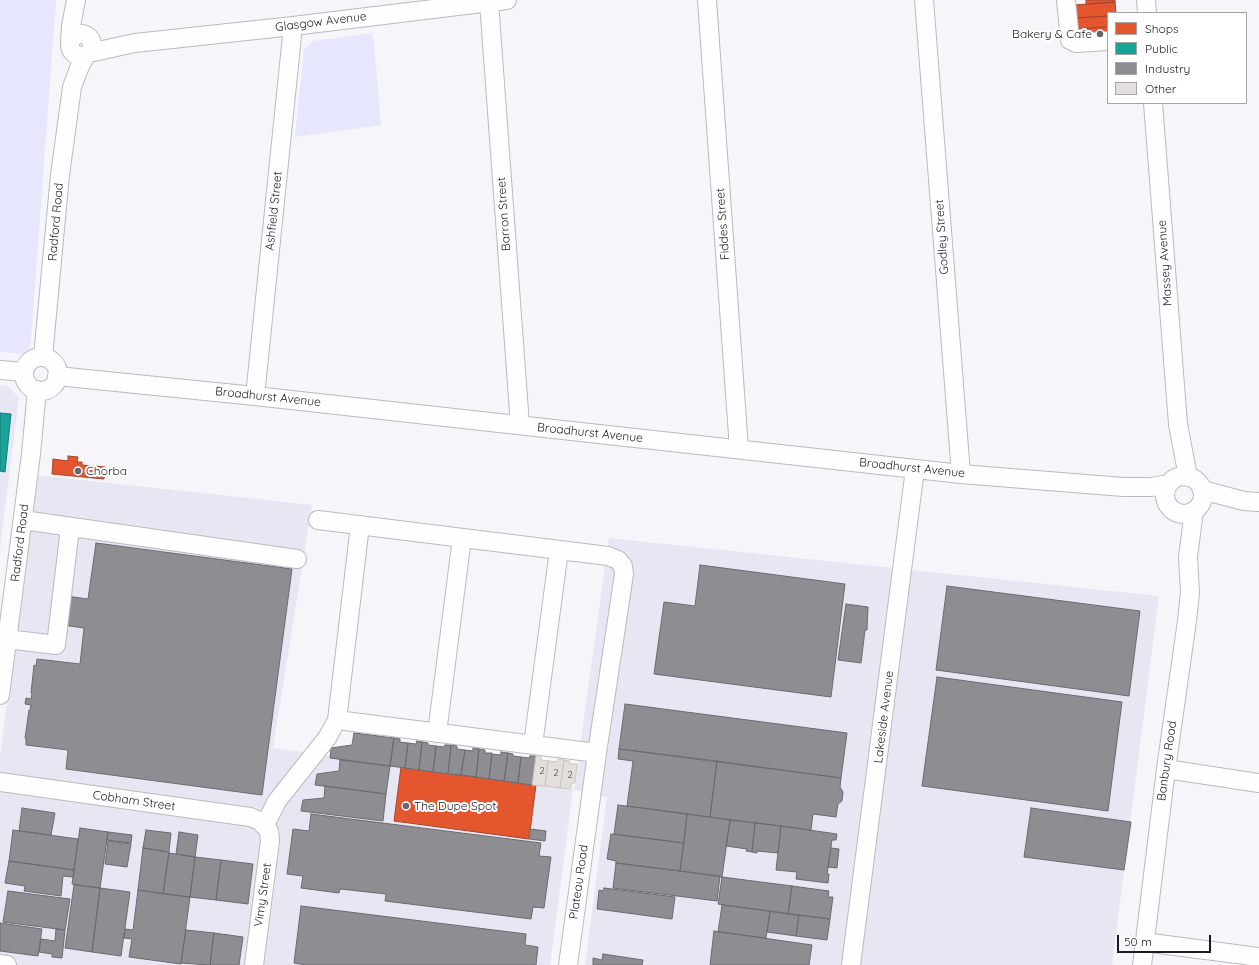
<!DOCTYPE html>
<style>
body{margin:0}
#map{position:relative;width:1259px;height:965px;overflow:hidden;background:#f5f5fa;font-family:Quicksand,sans-serif}
canvas{display:block}
.legend{position:absolute;left:1107px;top:12px;width:140px;height:92px;box-sizing:border-box;background:#fff;border:1px solid #a4a4a9;margin:0;padding:5px 7px;list-style:none;font-size:12px;color:#1b1b27}
.legend li{display:flex;align-items:center;gap:8px;height:20px}
.legend b{width:20px;border:1px solid #a4a4a9}
.scale{position:absolute;left:1117px;top:935px;width:94px;height:18px;box-sizing:border-box;border:2px solid #1b1b27;border-top:0;padding-left:5px;font-size:12px;line-height:14px;white-space:nowrap;color:#1b1b27;-webkit-text-stroke:3px #fff;paint-order:stroke}
</style>
<div id="map">
<canvas width="1259" height="965"></canvas>
<ul class="legend">
<li><b style="height:11px;background:#e4572e"></b>Shops</li>
<li><b style="height:11px;background:#17a398"></b>Public</li>
<li><b style="height:11px;background:#8d8d92"></b>Industry</li>
<li><b style="height:11px;background:#e2dfdc"></b>Other</li>
</ul>
<div class="scale">50 m</div>
</div>
<script>
const context = document.querySelector('canvas').getContext('2d');
context.lineJoin = 'round';
function fill(path, color) {
  context.fillStyle = color;
  context.fill(path, 'evenodd');
}
function shape(rows) {
  const path = new Path2D();
  for (const r of rows) {
    if (r.length === 3) {
      path.moveTo(r[0] + r[2], r[1]);
      path.arc(r[0], r[1], r[2], 0, 2 * Math.PI);
      continue;
    }
    path.moveTo(r[0], r[1]);
    for (let i = 2; i < r.length; i += 2) path.lineTo(r[i], r[i + 1]);
  }
  return path;
}
function strokePath(path, color, width, dash) {
  context.strokeStyle = color;
  context.lineWidth = width;
  context.lineCap = dash ? 'butt' : 'round';
  context.setLineDash(dash || []);
  context.stroke(path);
}
function write(font, color, halo, rows, align = 'center') {
  context.font = font + ' Quicksand,sans-serif';
  context.lineWidth = 4;
  context.setLineDash([]);
  context.textBaseline = 'middle';
  context.strokeStyle = halo;
  context.fillStyle = color;
  for (const [text, x, y, turn = 0] of rows) {
    context.save();
    context.translate(x, y);
    context.rotate((+turn || 0) * Math.PI / 180);
    context.textAlign = isNaN(turn) ? turn : align;
    if (halo) context.strokeText(text, 0, 0);
    context.fillText(text, 0, 0);
    context.restore();
  }
}
fill(shape([
 [0,385,7,386,19,397,0,548],
 [36,475,312,505,273,748,573,790,550,965,0,965,0,757],
 [609,538,1159,596,1112,965,585,965,607,797,574,790]
]), '#e7e7f3');
fill(shape([
 [0,0,56,0,31,339,28,354,0,352],
 [373,33,381,125,295,137,304,50,313,41]
]), '#e6e6fc');
const shops = shape([
 [1086,0,1115,0,1115,2,1086,4,1086,0],
 [1115,2,1116,13,1108,13,1108,16,1075,18,1074,5,1115,2],
 [1108,16,1108,27,1076,29,1075,18,1108,16],
 [1108,27,1108,38,1088,40,1087,28,1108,27],
 [68,456,78,457,77,462,82,462,82,465,105,467,104,479,52,474,53,459,68,461,68,456],
 [401,767,536,785,529,839,394,821,401,767]
]);
fill(shops, '#e4572e');
strokePath(shops, '#a8452c', 1);
const public = shape([
 [0,413,11,414,5,472,0,471,0,413]
]);
fill(public, '#17a398');
strokePath(public, '#187a76', 1);
const industry = shape([
 [96,543,292,569,262,795,66,769,68,750,26,745,26,738,25,738,29,710,30,710,31,705,25,704,26,698,31,699,32,693,31,693,34,665,36,666,37,659,80,664,84,628,62,625,66,596,88,599,96,543],
 [700,565,845,584,831,697,654,674,664,602,695,606,700,565],
 [947,586,1140,611,1129,696,936,670,947,586],
 [846,604,868,607,867,630,865,630,861,663,838,660,846,604],
 [937,677,1122,702,1108,811,922,786,937,677],
 [625,704,847,733,841,778,619,749,625,704],
 [354,733,394,738,390,766,330,758,331,748,352,745,354,733],
 [394,738,400,739,400,742,408,743,405,768,390,766,394,738],
 [417,741,422,742,419,770,405,768,408,743,416,744,417,741],
 [422,742,428,743,428,745,436,746,433,772,419,770,422,742],
 [445,745,451,745,448,774,433,772,436,746,444,747,445,745],
 [451,745,457,746,457,749,465,750,461,775,448,774,451,745],
 [473,748,479,749,476,777,461,775,465,750,473,751,473,748],
 [479,749,485,750,485,753,492,753,489,779,476,777,479,749],
 [619,749,717,761,710,817,627,806,633,761,618,759,619,749],
 [501,752,508,753,504,781,489,779,492,754,501,755,501,752],
 [508,753,513,754,513,756,521,757,518,783,504,781,508,753],
 [530,756,536,756,532,785,518,783,521,757,529,758,530,756],
 [340,760,390,766,386,794,315,785,317,774,339,771,340,760],
 [717,761,841,778,840,787,843,792,842,801,838,804,836,817,813,814,811,830,710,817,717,761],
 [325,786,386,794,383,821,301,811,303,800,324,798,325,786],
 [618,805,687,814,684,843,614,834,618,805],
 [22,808,55,813,51,835,19,831,22,808],
 [1031,808,1131,822,1124,870,1024,857,1031,808],
 [311,814,541,843,539,856,551,857,544,908,533,907,531,919,385,901,386,894,340,889,339,893,301,888,303,876,287,874,293,829,309,831,311,814],
 [687,814,730,820,722,877,680,871,687,814],
 [730,820,755,823,752,852,746,851,747,849,726,846,730,820],
 [755,823,781,826,778,853,757,851,757,853,752,852,755,823],
 [781,826,837,834,836,840,832,840,827,874,829,874,828,883,796,879,797,872,776,870,781,826],
 [80,828,108,832,100,888,72,884,80,828],
 [530,829,546,831,545,841,529,839,530,829],
 [13,830,78,839,74,870,9,861,13,830],
 [146,830,171,833,169,852,143,848,146,830],
 [108,832,132,835,131,843,107,840,108,832],
 [179,832,198,835,195,857,176,854,179,832],
 [611,834,684,843,680,871,616,863,616,861,607,859,611,834],
 [108,841,131,844,127,867,105,864,108,841],
 [143,848,169,852,163,894,138,890,143,848],
 [831,848,839,849,837,868,828,867,831,848],
 [169,853,195,857,190,897,163,894,169,853],
 [195,857,221,860,216,900,190,897,195,857],
 [221,860,253,864,248,904,216,900,221,860],
 [9,861,74,870,73,877,63,876,61,896,24,891,25,886,5,883,9,861],
 [616,863,720,876,717,901,613,888,616,863],
 [722,877,792,886,788,914,718,904,722,877],
 [74,885,100,888,92,952,65,948,74,885],
 [792,886,829,891,828,897,833,897,830,919,788,914,792,886],
 [100,888,130,892,121,956,92,952,100,888],
 [604,888,675,897,672,919,597,909,599,890,603,891,604,888],
 [138,890,190,897,181,964,129,957,132,939,124,938,125,929,133,930,138,890],
 [8,891,70,899,65,930,3,922,8,891],
 [722,905,770,911,766,938,718,932,722,905],
 [301,906,526,934,525,945,538,947,536,965,306,965,294,963,301,906],
 [770,911,799,915,796,936,767,932,770,911],
 [799,915,830,919,827,940,796,936,799,915],
 [0,923,42,929,38,956,0,951,0,923],
 [56,929,65,930,62,958,52,957,52,954,39,952,41,939,55,941,56,929],
 [186,930,214,933,210,965,181,963,186,930],
 [714,931,812,945,809,965,710,965,714,931],
 [214,933,243,937,239,965,210,965,214,933],
 [603,954,643,960,642,965,593,965,593,958,602,960,603,954]
]);
fill(industry, '#8d8d92');
strokePath(industry, '#6b6b72', 1);
const building = shape([
 [536,756,541,757,541,760,548,761,545,786,532,785,536,756],
 [558,759,564,760,560,788,545,786,548,761,557,762,558,759],
 [564,760,570,761,570,764,577,764,575,783,571,783,571,789,560,788,564,760]
]);
fill(building, '#e2dfdc');
strokePath(building, '#cbc8c4', 1);
const minor = shape([
 [707,0,739,449],
 [924,0,961,474],
 [1066,0,1070,40,1076,43,1108,41],
 [1146,0,1147,13],
 [489,2,520,425],
 [81,45,11],
 [70,42,71,26,76,0],
 [89,53,135,43,293,26,507,0],
 [1153,103,1178,424,1188,477],
 [43,357,60,175,72,87,80,66,86,55],
 [41,374,17],
 [0,370,24,372],
 [57,376,255,396,961,474,1123,487,1151,487,1169,484],
 [255,396,293,26],
 [1184,495,19],
 [1202,490,1244,501,1259,502],
 [23,520,297,559],
 [318,520,608,556,618,560,623,566,624,574,597,753],
 [7,639,56,645,70,528],
 [0,695,31,454,37,390],
 [337,720,360,525],
 [437,733,462,538],
 [533,745,559,550],
 [1166,769,1259,783],
 [0,782,250,817,260,821,269,831,270,841,254,965],
 [265,825,277,801,327,738,337,720,597,753,568,965],
 [1144,942,1259,957],
 [0,964,7,965],
 [851,965,915,469],
 [1142,965,1166,769,1187,621,1190,592,1188,557,1194,511]
]);
strokePath(minor, '#b9b9c1', 20);
strokePath(minor, '#fefefe', 18);
for (const [x, y, r, color] of [
 [1100,34,4,"#676771"],
 [78,471,4,"#676771"],
 [406,806,4,"#676771"]
]) {
  const dot = new Path2D();
  dot.arc(x, y, r, 0, 2 * Math.PI);
  context.fillStyle = color;
  context.fill(dot);
  strokePath(dot, '#fff', 1.5);
}
write('10px', '#4e4d55', null, [
 ["2",542,771],
 ["2",556,773],
 ["2",570,775]
]);
write('12px', '#1b1b27', '#fff', [
 ["Glasgow Avenue",321,22,-7],
 ["Ashfield Street",274,211,-84],
 ["Barron Street",504,214,-94],
 ["Radford Road",56,222,-85],
 ["Fiddes Street",723,224,-94],
 ["Godley Street",942,237,-94],
 ["Massey Avenue",1165,263,-94],
 ["Broadhurst Avenue",268,397,6],
 ["Broadhurst Avenue",590,433,6],
 ["Broadhurst Avenue",912,468,6],
 ["Radford Road",20,543,-83],
 ["Lakeside Avenue",884,717,-83],
 ["Banbury Road",1167,761,-82],
 ["Cobham Street",134,801,8],
 ["Plateau Road",579,882,-82],
 ["Vimy Street",263,895,-82]
]);
write('12px', '#1b1b27', '#fff', [
 ["Bakery & Cafe",1092,34,"right"],
 ["Chorba",86,471],
 ["The Dupe Spot",414,806]
], 'left');
</script>
